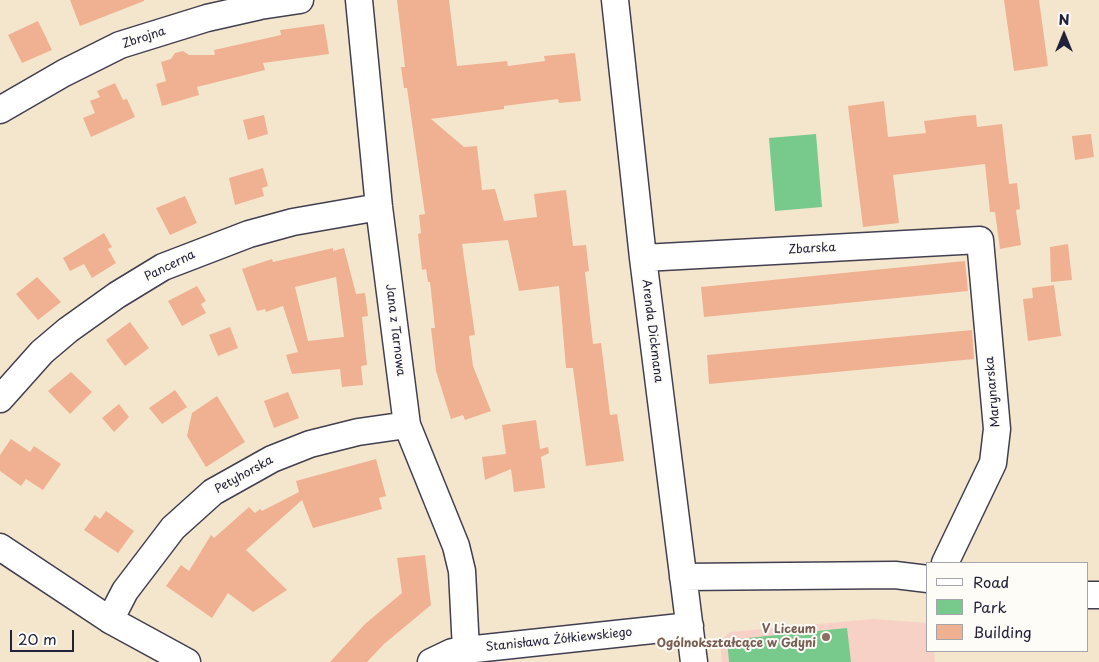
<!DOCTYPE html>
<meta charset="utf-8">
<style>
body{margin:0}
#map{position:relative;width:1099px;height:662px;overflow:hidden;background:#f4e6cd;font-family:"Playpen Sans",sans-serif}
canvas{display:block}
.legend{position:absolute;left:926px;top:562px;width:162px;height:90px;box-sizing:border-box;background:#fdfcf7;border:1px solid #a5a5ac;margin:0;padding:6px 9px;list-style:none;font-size:15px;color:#22223b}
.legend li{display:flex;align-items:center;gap:10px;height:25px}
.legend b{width:25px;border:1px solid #a5a5ac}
.north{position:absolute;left:1039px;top:10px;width:50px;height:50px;-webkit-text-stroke:4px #fdfcf7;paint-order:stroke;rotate:0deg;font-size:14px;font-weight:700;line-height:20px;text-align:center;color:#22223b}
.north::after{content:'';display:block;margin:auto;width:18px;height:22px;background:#22223b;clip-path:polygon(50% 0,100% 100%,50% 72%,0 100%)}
.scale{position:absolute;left:10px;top:630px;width:64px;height:22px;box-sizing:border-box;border:2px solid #22223b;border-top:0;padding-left:6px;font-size:15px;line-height:18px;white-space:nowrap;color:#22223b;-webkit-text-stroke:4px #fdfcf7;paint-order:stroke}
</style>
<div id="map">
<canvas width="1099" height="662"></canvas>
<ul class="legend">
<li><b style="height:6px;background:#fff"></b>Road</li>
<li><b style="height:14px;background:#77ca8c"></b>Park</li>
<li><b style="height:14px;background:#efb191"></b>Building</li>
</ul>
<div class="north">N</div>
<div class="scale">20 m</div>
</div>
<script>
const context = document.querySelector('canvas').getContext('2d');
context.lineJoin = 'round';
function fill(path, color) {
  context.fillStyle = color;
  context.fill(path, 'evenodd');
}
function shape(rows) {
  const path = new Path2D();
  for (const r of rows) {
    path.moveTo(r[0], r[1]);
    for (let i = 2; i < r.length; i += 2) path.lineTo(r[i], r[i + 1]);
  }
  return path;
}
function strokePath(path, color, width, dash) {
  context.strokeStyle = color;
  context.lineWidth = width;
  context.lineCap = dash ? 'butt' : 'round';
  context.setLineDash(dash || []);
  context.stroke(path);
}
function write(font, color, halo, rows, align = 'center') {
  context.font = font + ' "Playpen Sans",sans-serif';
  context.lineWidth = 4;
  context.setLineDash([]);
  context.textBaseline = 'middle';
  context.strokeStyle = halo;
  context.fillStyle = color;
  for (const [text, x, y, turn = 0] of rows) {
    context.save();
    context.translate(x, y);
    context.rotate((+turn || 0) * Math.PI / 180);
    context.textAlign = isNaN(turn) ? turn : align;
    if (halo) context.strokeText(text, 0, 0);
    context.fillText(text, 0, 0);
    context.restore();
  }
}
fill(shape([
 [873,619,928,623,928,651,934,651,935,662,722,662,720,642,730,632]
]), '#f7d1c6');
fill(shape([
 [816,134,822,207,775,211,769,138],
 [847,628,851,662,729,662,727,640]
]), '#77ca8c');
fill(shape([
 [70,0,144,0,144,1,80,26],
 [397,0,449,0,457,66,507,61,508,66,545,61,544,56,575,53,581,101,559,103,558,99,504,106,504,109,431,119,464,147,477,146,482,190,495,189,504,221,537,217,534,194,566,190,573,246,586,245,589,271,585,272,593,344,601,343,610,415,617,414,624,461,586,466,573,368,566,368,559,286,519,291,508,240,462,244,475,335,469,336,473,366,491,411,465,420,463,415,451,419,436,371,431,328,435,328,430,282,428,282,426,269,422,270,418,234,421,233,419,215,425,214,407,88,404,88,401,67,405,67],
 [1004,0,1039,0,1048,66,1014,71],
 [38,21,52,50,22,63,8,35],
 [324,24,329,54,263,63,265,70,197,87,199,95,162,106,156,84,166,81,161,62,171,59,175,53,183,51,189,55,215,55,214,50,281,35,280,30],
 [115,83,123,100,127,99,135,117,91,137,83,118,95,113,90,101,100,97,97,91],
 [884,101,888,137,926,133,924,121,963,116,976,115,977,127,1002,124,1009,184,1017,183,1020,209,1016,210,1021,245,1000,249,995,212,990,212,985,164,893,175,899,223,863,227,848,106],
 [264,115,268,134,248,140,243,120],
 [1091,134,1094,157,1075,160,1072,136],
 [263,168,268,186,262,188,264,196,235,205,229,178],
 [185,196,197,223,170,235,156,208],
 [104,233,112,247,108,249,116,263,92,278,84,264,70,271,63,258],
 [1068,244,1072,280,1051,282,1050,247],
 [333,248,333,251,344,248,356,294,365,293,368,316,362,317,367,365,361,366,363,385,342,387,340,369,292,374,286,355,298,352,283,306,266,312,265,309,257,311,242,269,272,259,273,262],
 [336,277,344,337,308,341,295,287],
 [965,261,968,291,704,317,701,287],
 [37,277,61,302,38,320,16,294],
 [1054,285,1061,336,1028,341,1023,299,1033,298,1032,288],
 [197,286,206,301,201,304,206,313,182,326,168,301],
 [130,322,149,348,125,366,106,340],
 [230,327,238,348,218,356,209,335],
 [972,330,974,359,709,384,707,355],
 [71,372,92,392,70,414,48,391],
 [175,390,187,407,162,424,149,408],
 [288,392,299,418,274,428,264,401],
 [217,396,245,442,206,467,187,436,192,413],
 [119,404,129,417,114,432,102,418],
 [536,420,540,449,548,447,549,453,541,457,545,488,514,492,511,469,485,480,482,457,506,454,502,425],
 [11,439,30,452,34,446,61,464,43,490,26,479,21,486,0,471,0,455],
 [376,459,386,496,379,498,382,509,313,528,302,500,246,550,287,590,253,612,228,593,212,618,166,586,181,565,189,571,211,535,214,538,249,507,255,513,260,509,262,511,299,492,296,481],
 [106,511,134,531,118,553,84,530,95,515,100,519],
 [425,555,431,605,384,644,367,662,330,662,365,624,402,593,397,558]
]), '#efb191');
const minor = shape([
 [359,0,379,207,407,425,456,546,462,571,466,650],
 [615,0,643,258,694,662],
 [0,110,64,73,120,45,207,18,260,6,300,0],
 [643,258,980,240,997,429,993,463,945,563],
 [0,399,42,352,68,330,117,295,163,267,249,234,293,222,379,207],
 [0,547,110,620,187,662],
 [683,577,895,575,928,579],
 [1088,595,1099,595],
 [110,620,125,591,173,528,213,492,272,459,310,444,358,432,407,425],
 [431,662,452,652,466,650,690,626]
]);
strokePath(minor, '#423f51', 29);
strokePath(minor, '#fff', 26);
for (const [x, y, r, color] of [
 [826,637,5,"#8d6e63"]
]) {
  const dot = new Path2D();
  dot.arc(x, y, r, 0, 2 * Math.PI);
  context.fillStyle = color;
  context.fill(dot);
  strokePath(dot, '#fdfcf7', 2);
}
write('12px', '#22223b', '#fdfcf7', [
 ["Zbrojna",144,38,-18],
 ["Zbarska",812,249,-3],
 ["Pancerna",170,266,-26],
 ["Jana z Tarnowa",395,330,83],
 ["Arenda Dickmana",652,331,83],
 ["Marynarska",993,392,-95],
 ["Petyhorska",244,475,-29],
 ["Stanisława Żółkiewskiego",559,640,-6]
]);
write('bold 12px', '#785e54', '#fdfcf7', [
 ["V Liceum",816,630],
 ["Ogólnokształcące w Gdyni",816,644]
], 'right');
</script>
